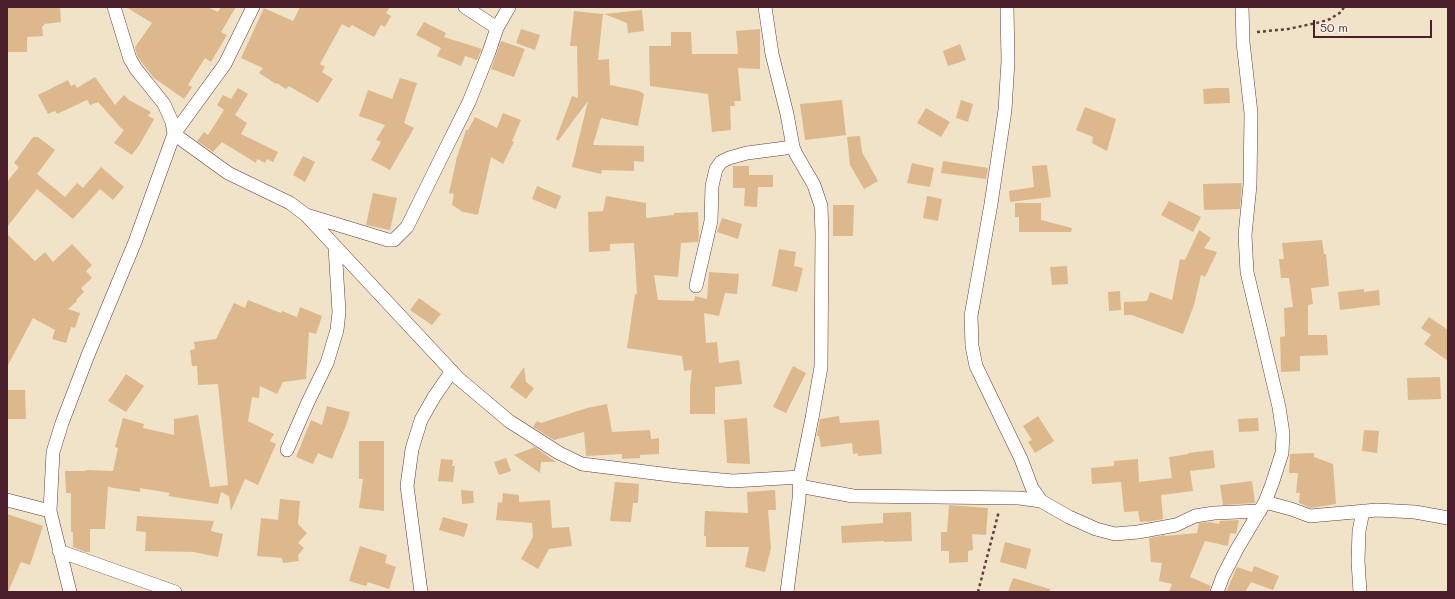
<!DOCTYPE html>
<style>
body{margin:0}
#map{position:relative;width:1455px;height:599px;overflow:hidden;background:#f0e3c7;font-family:Mali,sans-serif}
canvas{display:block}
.frame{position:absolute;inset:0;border:8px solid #4a1f2b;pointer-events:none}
.scale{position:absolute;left:1313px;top:20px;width:119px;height:18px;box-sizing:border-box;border:2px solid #4a1f2b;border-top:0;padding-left:5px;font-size:12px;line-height:14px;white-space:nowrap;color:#4a1f2b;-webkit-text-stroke:3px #f7f3e8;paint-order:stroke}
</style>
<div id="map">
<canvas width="1455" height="599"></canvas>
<div class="frame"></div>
<div class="scale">50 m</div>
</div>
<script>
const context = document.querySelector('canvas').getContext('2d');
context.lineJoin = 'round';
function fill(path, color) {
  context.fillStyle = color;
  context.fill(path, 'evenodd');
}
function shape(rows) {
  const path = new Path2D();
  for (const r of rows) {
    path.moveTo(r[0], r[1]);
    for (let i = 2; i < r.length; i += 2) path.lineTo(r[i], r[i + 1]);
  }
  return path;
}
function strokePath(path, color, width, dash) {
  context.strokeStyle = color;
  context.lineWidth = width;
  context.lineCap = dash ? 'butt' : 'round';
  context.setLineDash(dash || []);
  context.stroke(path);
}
fill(shape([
 [7,7,60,7,61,22,44,24,44,26,42,26,43,36,27,37,27,52,7,52],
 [126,7,208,7,218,12,221,7,236,7,221,32,227,35,211,62,205,58,188,85,192,87,184,99,154,78,143,64,137,56,135,47,152,23],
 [300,7,390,7,386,13,391,16,385,27,381,25,374,37,352,25,349,28,342,24,320,64,325,67,322,72,333,79,318,103,289,86,286,89,277,83,276,84,259,73,263,68,241,58,264,8,293,21],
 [642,10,644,31,628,33,627,23,604,14],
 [574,11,603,14,598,60,609,59,610,85,639,91,644,94,638,126,601,118,593,145,644,146,644,162,634,161,634,171,602,170,601,174,572,167,588,101,558,141,556,139,572,96,578,98,577,46,570,46],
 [424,22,446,33,444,37,482,49,477,60,465,56,461,66,437,56,441,48,416,35],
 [521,29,540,35,535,50,516,43],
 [760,29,760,69,738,68,741,101,734,101,735,106,730,106,731,130,712,132,708,94,650,86,649,46,671,46,671,32,691,32,692,54,738,54,736,31],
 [501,41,525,49,514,77,491,69],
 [960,44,966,60,948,66,943,51],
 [95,77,115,105,124,95,129,100,151,112,148,116,154,119,140,144,132,155,114,143,124,130,121,128,98,102,90,105,87,100,57,114,55,111,48,114,38,95,68,80,71,86,75,84,77,88],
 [400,78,417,83,404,123,414,128,390,170,371,160,381,142,376,140,385,125,359,116,368,90,392,99],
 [238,88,248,94,235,115,247,123,241,134,278,152,273,162,267,159,265,163,257,159,256,163,222,142,213,152,197,141,204,132,208,135,224,110,217,105,223,95,231,99],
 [1216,88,1229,88,1230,103,1204,104,1203,89],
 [842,100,846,135,805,140,800,104],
 [961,100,973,104,968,122,956,118],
 [1085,107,1116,119,1107,151,1092,143,1093,137,1076,130],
 [926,108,950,122,941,137,917,123],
 [503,113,521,120,512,141,514,142,503,164,491,157,478,215,463,212,452,205,454,194,449,193,457,157,466,130,468,130,475,117,497,128],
 [860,136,862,152,878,181,864,189,850,165,847,137],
 [33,137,38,137,55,150,37,174,65,197,77,183,83,188,101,167,124,187,113,200,100,189,73,219,37,189,7,227,7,182,19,167,14,163],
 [303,156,315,162,305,182,293,175],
 [943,161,988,168,986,179,941,173],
 [912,163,934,168,930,187,907,183],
 [1047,165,1051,197,1010,202,1009,191,1034,187,1032,166],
 [733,166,749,166,749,175,773,175,773,187,758,187,757,207,744,206,745,188,733,188],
 [1242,183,1240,209,1204,210,1203,184],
 [537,186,561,196,556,209,532,199],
 [373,193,397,198,390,230,366,225],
 [606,196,646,203,646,218,674,215,674,213,698,212,699,236,698,242,681,243,678,277,654,275,658,300,694,301,695,296,707,299,709,272,739,274,737,294,725,293,719,316,704,313,706,343,717,342,719,363,739,360,742,384,715,387,715,414,690,414,690,387,692,370,684,371,682,356,627,348,635,294,637,294,634,243,610,244,610,251,589,252,588,212,603,211],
 [927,196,942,199,938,221,923,218],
 [1169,201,1201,217,1193,232,1161,215],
 [1015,203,1041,203,1041,220,1072,228,1071,232,1019,232,1019,217,1015,217],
 [833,205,854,205,853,236,833,236],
 [722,218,742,224,738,239,717,232],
 [1199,230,1211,238,1204,248,1217,252,1205,277,1201,275,1194,305,1183,334,1132,315,1124,315,1124,302,1147,301,1150,292,1172,300,1180,259,1185,260],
 [7,234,35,261,45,252,53,262,72,244,92,265,86,271,92,278,81,288,84,292,76,300,77,301,68,309,80,313,75,328,71,327,66,343,52,339,55,330,33,318,7,367],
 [1322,240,1324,254,1326,254,1329,286,1311,288,1313,304,1308,305,1308,335,1327,335,1328,355,1300,356,1300,371,1281,372,1280,337,1285,336,1284,308,1293,307,1289,278,1281,278,1279,259,1284,259,1282,243],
 [779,249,796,252,794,266,803,268,797,292,772,286],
 [1067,266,1068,284,1052,285,1050,267],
 [1364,289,1364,292,1379,290,1380,305,1340,310,1338,292],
 [1120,291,1121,310,1109,311,1108,292],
 [419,298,441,314,432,325,410,310],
 [248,300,281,313,282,311,297,317,300,307,322,316,316,334,309,332,306,379,283,382,277,394,260,386,259,398,252,397,248,421,274,434,270,441,276,444,258,485,245,479,231,511,229,496,221,492,218,504,168,496,170,493,140,488,140,492,108,487,105,529,90,529,90,552,85,552,73,547,73,532,71,532,71,493,66,493,65,471,86,471,86,470,113,471,118,448,115,447,123,418,144,424,143,428,174,435,174,419,198,415,210,487,228,485,218,384,198,385,197,366,192,366,190,350,195,349,194,342,216,339,234,303,245,308],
 [1429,317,1448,330,1448,361,1424,344,1431,335,1421,328],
 [793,366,806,373,786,413,773,407],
 [524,367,526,382,534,388,526,399,510,387],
 [126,374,144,386,126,412,108,401],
 [1440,377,1441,399,1408,400,1407,378],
 [7,390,25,390,26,419,7,419],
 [607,404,612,432,650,430,651,439,659,438,659,454,640,455,640,458,622,459,622,454,586,456,584,432,554,440,533,427,537,421,541,423,587,408],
 [327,406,350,412,347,423,332,459,318,453,313,464,296,457,311,420,322,425],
 [839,416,840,423,879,420,882,454,858,456,858,453,853,454,852,443,821,447,819,436,817,436,817,434,820,419],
 [1038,416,1054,441,1035,453,1028,442,1032,440,1023,426],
 [747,418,750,464,727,463,724,420],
 [1258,418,1259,431,1239,432,1238,419],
 [1364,430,1379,431,1377,453,1362,451],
 [359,441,384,441,384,511,359,508,363,479,359,479],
 [535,447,556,462,541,462,540,473,514,455],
 [1213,450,1215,468,1190,471,1193,491,1161,495,1163,519,1147,522,1147,521,1140,522,1138,511,1124,512,1121,482,1092,484,1091,468,1114,466,1114,461,1138,459,1139,482,1172,478,1169,457,1188,454,1188,453],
 [1314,453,1314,457,1333,464,1336,504,1311,508,1299,503,1300,493,1296,493,1298,473,1289,473,1290,454],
 [506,458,511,471,499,475,494,462],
 [441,459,453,460,452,466,455,466,453,482,438,481],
 [1252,481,1255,503,1223,505,1220,485],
 [615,482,639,484,638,503,633,503,631,522,610,521],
 [461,490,473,491,474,503,462,504],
 [775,490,776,510,768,510,771,548,765,572,745,567,749,547,706,547,706,536,704,536,705,511,748,513,747,492],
 [503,493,519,495,519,502,550,500,552,528,569,527,572,546,549,549,538,569,521,559,533,537,532,523,496,520,498,502,502,503],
 [280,499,300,501,298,524,307,533,298,543,304,548,298,555,299,561,283,563,282,558,257,556,261,518,278,520],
 [949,505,988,508,986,535,972,534,973,550,968,551,968,562,949,563,949,551,941,551,941,532,947,532],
 [911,512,912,541,884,542,884,541,842,543,841,526,883,523,883,513],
 [7,514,43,526,30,565,21,562,8,592,7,592],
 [137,516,214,521,211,531,223,534,218,557,194,552,145,551,146,532,136,531],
 [443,517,468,524,464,537,439,530],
 [1239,520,1236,534,1230,533,1228,546,1205,541,1190,577,1211,586,1209,592,1169,592,1172,584,1159,581,1162,563,1151,562,1149,538,1165,535,1165,536,1197,533,1199,523,1210,522,1219,524,1220,521],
 [1005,542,1031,549,1026,569,1000,562],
 [360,546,387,555,385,563,396,567,389,589,368,582,366,586,349,581],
 [1254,566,1279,576,1273,590,1251,582,1245,592,1226,592,1237,567,1252,572],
 [1013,578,1050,589,1050,592,1008,592]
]), '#deb88d');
const street = shape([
 [114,7,130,59,136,69,164,104,172,122,174,134],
 [465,7,497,28],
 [765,7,772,54,787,114,793,147,796,154,814,185,821,206,822,234,821,367,812,418,800,477,799,499,787,592],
 [1007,7,1008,61,1005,110,991,204,971,316,972,346,976,366,1021,459,1032,488,1041,501],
 [174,134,228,173,290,203,306,215,388,240,394,240,407,227,445,150,469,102,489,52,497,28,509,7],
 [306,215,458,378,509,421,559,453,582,464,678,476,733,481,800,477],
 [696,286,711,221,712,186,716,169,721,162,729,158,747,153,793,147],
 [287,450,308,402,327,363,337,330,339,312,335,247],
 [799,486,853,496,1019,498,1041,501,1069,517,1096,529,1115,534,1138,532,1176,525,1195,516,1214,513,1260,511],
 [7,500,50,511],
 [1265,502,1291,509,1310,516,1377,510,1415,512,1448,518],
 [59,551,175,592],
 [70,592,50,511,53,452,62,423,88,355,135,242,174,134,225,64,253,7],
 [421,592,407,486,412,449,421,420,434,397,452,371],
 [1217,592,1223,576,1237,549,1265,502,1272,484,1282,453,1283,434,1279,407,1247,272,1245,235,1250,185,1251,113,1243,42,1242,7],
 [1360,592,1358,561,1359,531,1363,511]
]);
strokePath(street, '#633c42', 14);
strokePath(shape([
 [1257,32,1288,29,1321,22,1330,19,1341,12,1344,7],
 [978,592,999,511]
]), '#633c42', 2.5, [3, 3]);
strokePath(street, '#fff', 13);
</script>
